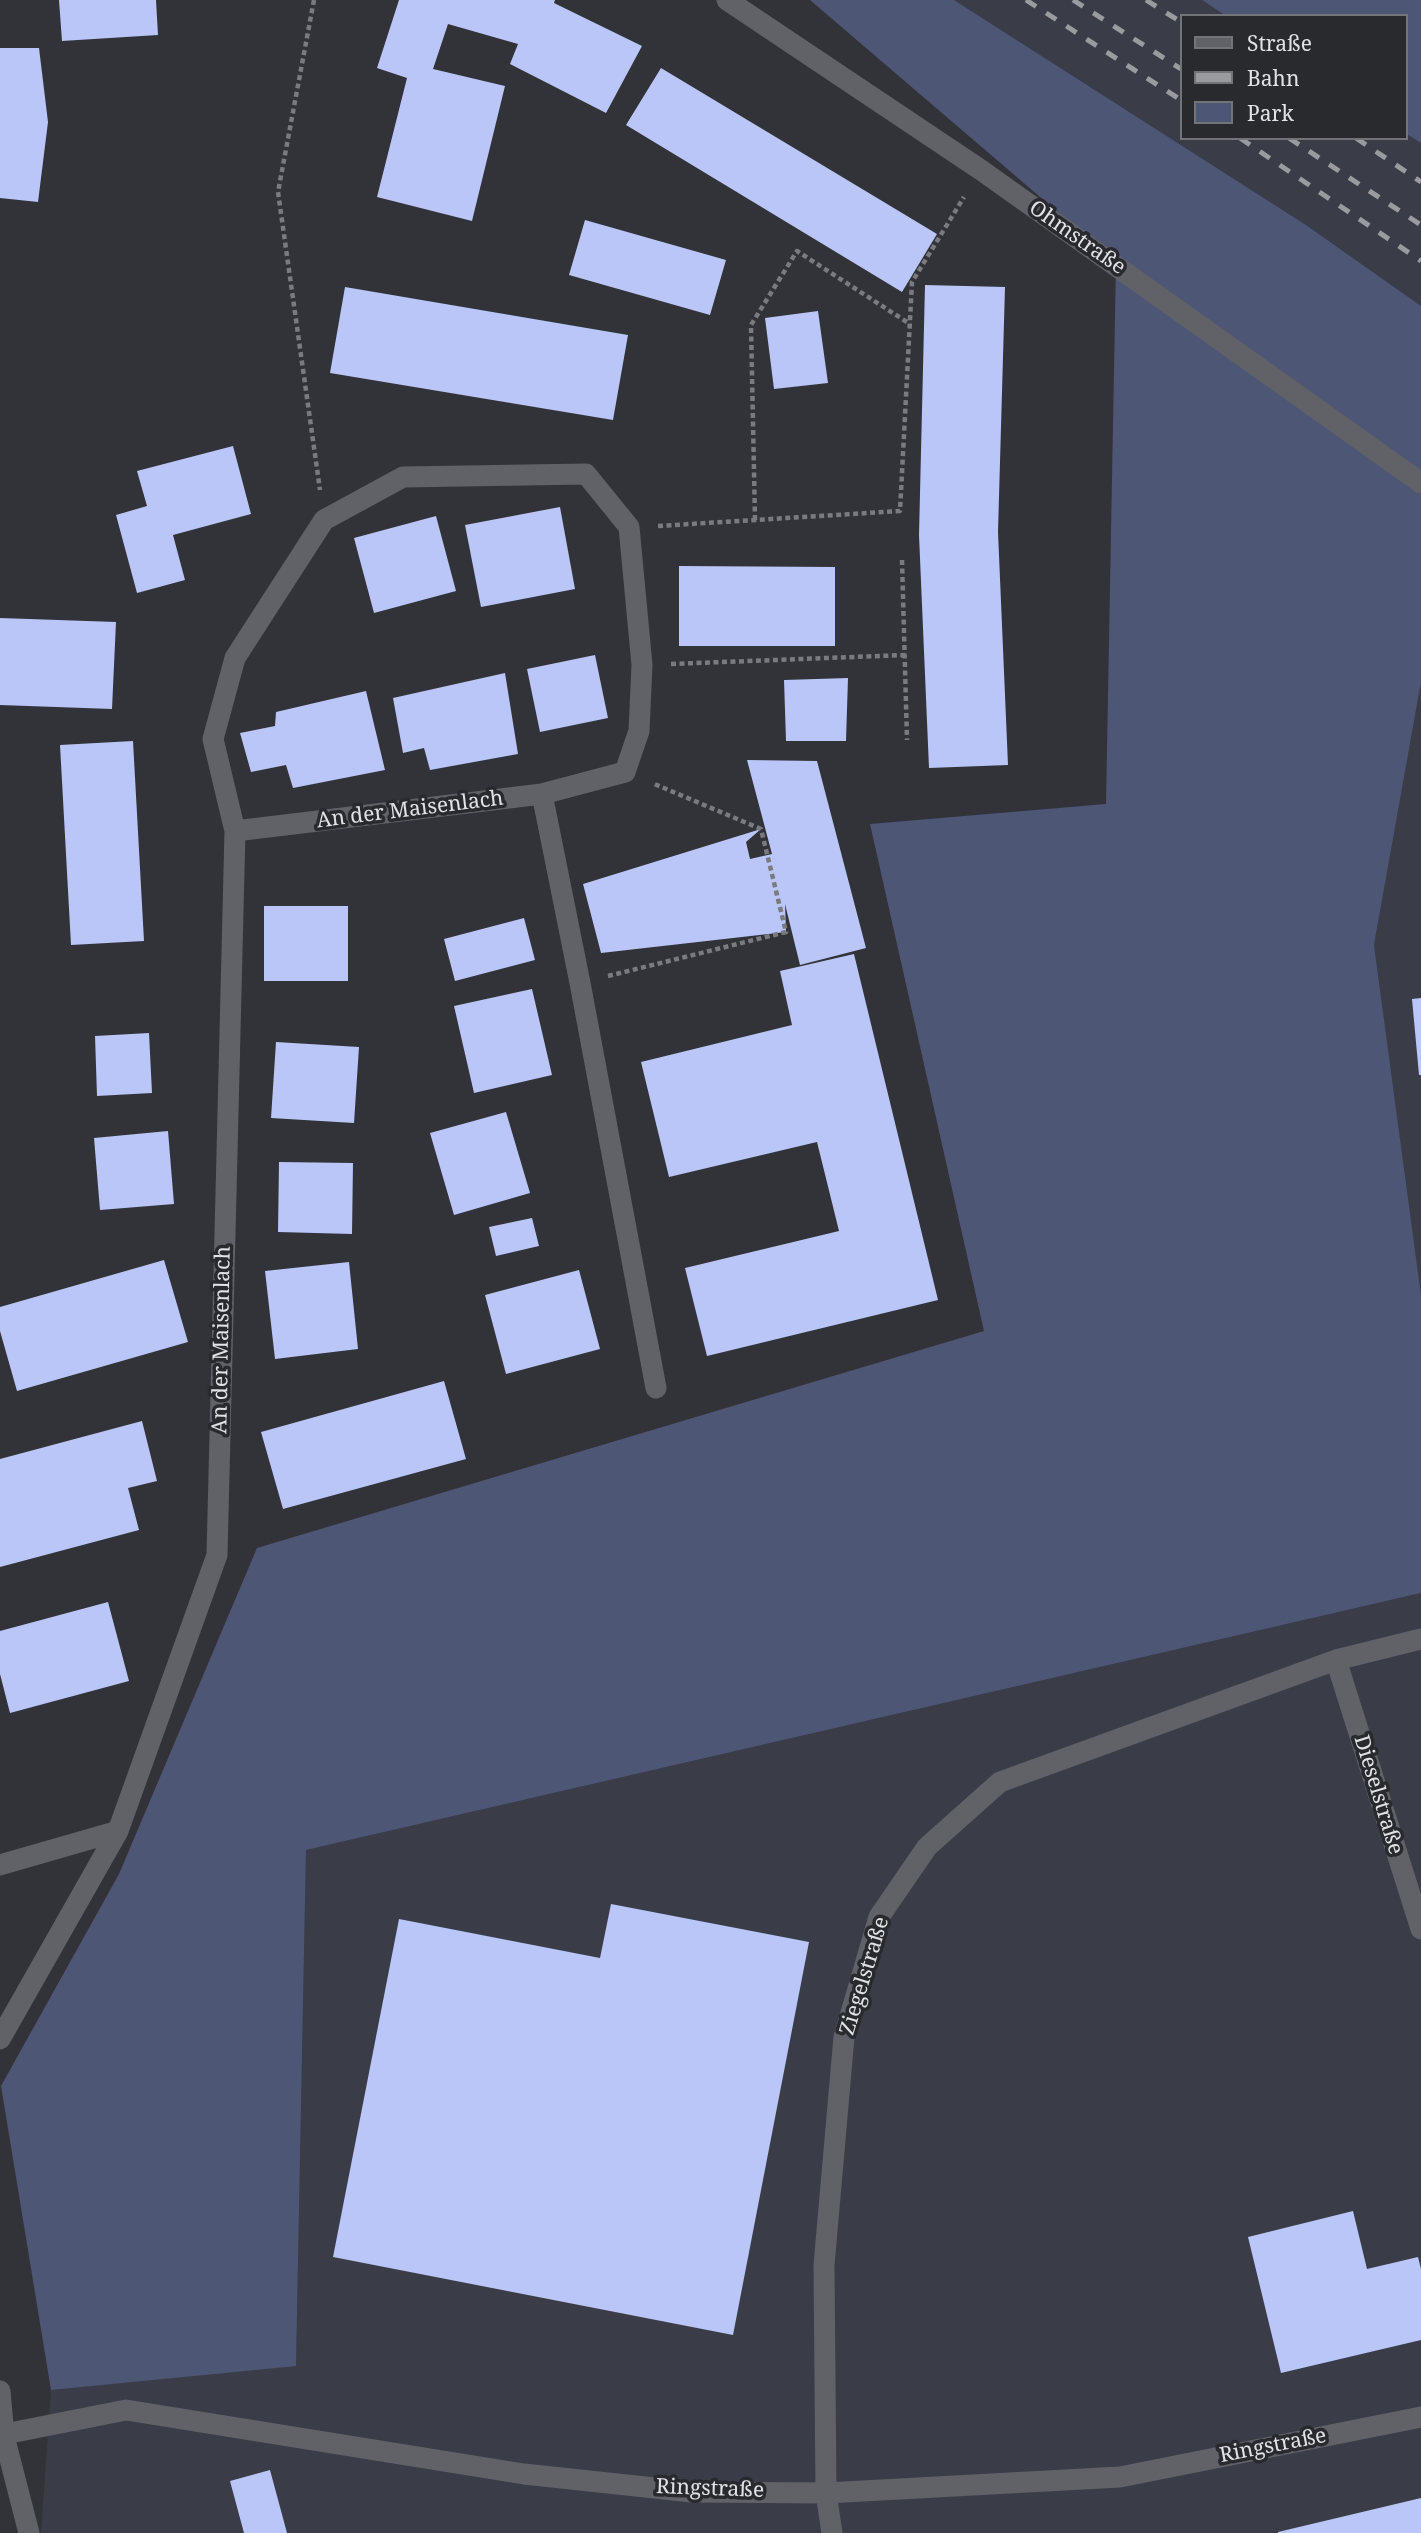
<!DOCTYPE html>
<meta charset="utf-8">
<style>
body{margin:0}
#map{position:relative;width:1421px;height:2533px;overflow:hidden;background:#323338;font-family:"Noto Serif",serif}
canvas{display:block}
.legend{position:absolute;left:1180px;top:14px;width:228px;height:126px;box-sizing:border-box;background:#282a2e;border:2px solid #727477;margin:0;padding:9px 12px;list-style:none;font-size:21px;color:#e1e2e5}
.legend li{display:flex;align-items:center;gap:14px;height:35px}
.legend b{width:35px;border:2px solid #727477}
</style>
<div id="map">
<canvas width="1421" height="2533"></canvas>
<ul class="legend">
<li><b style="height:9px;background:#606267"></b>Straße</li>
<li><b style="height:9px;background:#9a9b9f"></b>Bahn</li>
<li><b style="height:19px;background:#4e5676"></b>Park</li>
</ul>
</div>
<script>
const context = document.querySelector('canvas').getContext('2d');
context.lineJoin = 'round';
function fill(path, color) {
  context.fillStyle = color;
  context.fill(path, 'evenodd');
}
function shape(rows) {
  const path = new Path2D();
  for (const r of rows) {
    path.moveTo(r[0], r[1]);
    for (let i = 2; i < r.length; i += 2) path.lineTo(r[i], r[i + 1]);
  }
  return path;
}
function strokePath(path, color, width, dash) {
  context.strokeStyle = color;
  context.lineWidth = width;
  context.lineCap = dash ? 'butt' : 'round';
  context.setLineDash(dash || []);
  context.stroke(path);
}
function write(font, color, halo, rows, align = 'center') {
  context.font = font + ' "Noto Serif",serif';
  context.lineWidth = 7;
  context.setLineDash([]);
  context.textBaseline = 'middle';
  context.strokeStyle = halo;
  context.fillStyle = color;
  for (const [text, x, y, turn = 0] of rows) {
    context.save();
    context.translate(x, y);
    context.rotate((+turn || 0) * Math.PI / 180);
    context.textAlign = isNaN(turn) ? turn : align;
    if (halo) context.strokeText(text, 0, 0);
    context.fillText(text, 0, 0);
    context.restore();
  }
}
fill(shape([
 [954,0,1202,0,1226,16,1181,16,1181,138,1405,138,1405,133,1421,143,1421,306,1306,225],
 [1421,682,1421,1295,1374,945],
 [1421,1593,1421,2533,41,2533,51,2390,296,2365,306,1850]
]), '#3a3d48');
fill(shape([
 [810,0,954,0,1306,225,1421,306,1421,682,1374,945,1421,1295,1421,1593,306,1850,296,2366,51,2390,1,2086,119,1874,257,1548,984,1331,870,824,1106,804,1116,262],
 [1202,0,1421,0,1421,143,1405,133,1405,16,1226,16]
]), '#4e5676');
fill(shape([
 [59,0,156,0,158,35,62,41],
 [399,0,555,0,554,3,642,46,606,113,510,64,518,44,448,24,433,69,505,86,472,221,377,197,407,78,377,68],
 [0,48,39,48,48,122,38,202,0,198],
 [661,68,937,234,902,292,626,125],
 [585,220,726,260,710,315,569,275],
 [925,285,1005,287,998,532,1008,765,929,768,919,535],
 [345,287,628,335,613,420,330,373],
 [818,311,828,383,774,389,765,318],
 [233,446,251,514,173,535,185,580,137,593,116,515,147,506,137,471],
 [560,507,575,589,481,607,465,525],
 [436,516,456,591,374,613,354,538],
 [679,566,835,567,835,646,679,646],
 [0,618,116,622,112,709,0,705],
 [595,655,608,718,540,732,527,669],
 [505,673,518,754,430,770,424,748,403,753,393,698],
 [848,678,846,741,786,741,784,680],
 [366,691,385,770,293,788,286,765,251,772,240,733,275,726,276,712],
 [133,741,144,941,71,945,60,745],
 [747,760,817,761,866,948,800,965,785,904,786,932,601,953,583,884,761,829,746,842,750,859,772,854],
 [264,906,348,906,348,981,264,981],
 [524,918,535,960,455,981,444,939],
 [854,954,938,1300,707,1356,685,1268,839,1231,817,1142,669,1177,641,1062,792,1025,780,971],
 [532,989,552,1075,474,1093,454,1006],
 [1421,998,1421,1075,1419,1075,1412,999],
 [149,1033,152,1093,97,1096,95,1036],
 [276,1042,359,1047,354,1123,271,1118],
 [506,1112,530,1193,454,1215,430,1133],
 [168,1131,174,1204,100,1210,94,1138],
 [279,1162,353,1163,352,1234,278,1232],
 [532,1218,539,1246,496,1256,489,1227],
 [164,1260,188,1342,17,1391,0,1331,0,1307],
 [349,1262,358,1349,275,1359,265,1271],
 [579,1270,600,1349,506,1374,485,1295],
 [444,1381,466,1459,283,1509,261,1432],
 [142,1421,157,1481,128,1488,139,1530,0,1567,0,1459],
 [108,1602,129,1681,10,1713,0,1674,0,1631],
 [611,1904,809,1942,733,2335,333,2257,399,1919,600,1958],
 [1353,2211,1367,2269,1418,2257,1421,2269,1421,2340,1281,2373,1248,2237],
 [270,2470,287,2533,244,2533,230,2481],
 [1421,2498,1421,2533,1278,2533,1278,2532]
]), '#b9c6f7');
strokePath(shape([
 [314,0,278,192,320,490],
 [755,520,751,325,797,251,910,324],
 [658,526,900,511,912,282,964,197],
 [902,560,907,740],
 [671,664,905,655],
 [608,976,786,932,761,829,652,783]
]), '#7a7b7f', 4.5, [5, 3.5]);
strokePath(shape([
 [727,0,981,170,1421,483],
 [542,794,580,983,656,1388],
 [1336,1660,1421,1929],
 [0,1865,118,1831],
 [0,2039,118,1831,217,1555,235,831,213,739,235,658,324,520,403,477,586,474,629,527,642,665,639,731,625,772,542,794,235,831],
 [0,2391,4,2436,29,2533],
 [0,2435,126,2410,524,2474,692,2492,826,2493,1120,2477,1421,2417],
 [832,2533,826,2493,824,2265,844,2037,879,1917,927,1847,1000,1782,1336,1660,1421,1639]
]), '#606267', 21);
strokePath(shape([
 [1026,0,1181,100],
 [1073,0,1181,69],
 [1146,0,1181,22],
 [1240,138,1421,261],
 [1289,138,1421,225],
 [1356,138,1421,182]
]), '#9a9b9f', 5, [12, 12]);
write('21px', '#e1e2e5', '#282a2e', [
 ["Ohmstraße",1077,238,35],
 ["An der Maisenlach",410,810,-7],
 ["An der Maisenlach",222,1340,-89],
 ["Dieselstraße",1378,1795,73],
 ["Ziegelstraße",865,1976,-73],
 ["Ringstraße",1273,2446,-11],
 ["Ringstraße",710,2489,2]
]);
</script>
